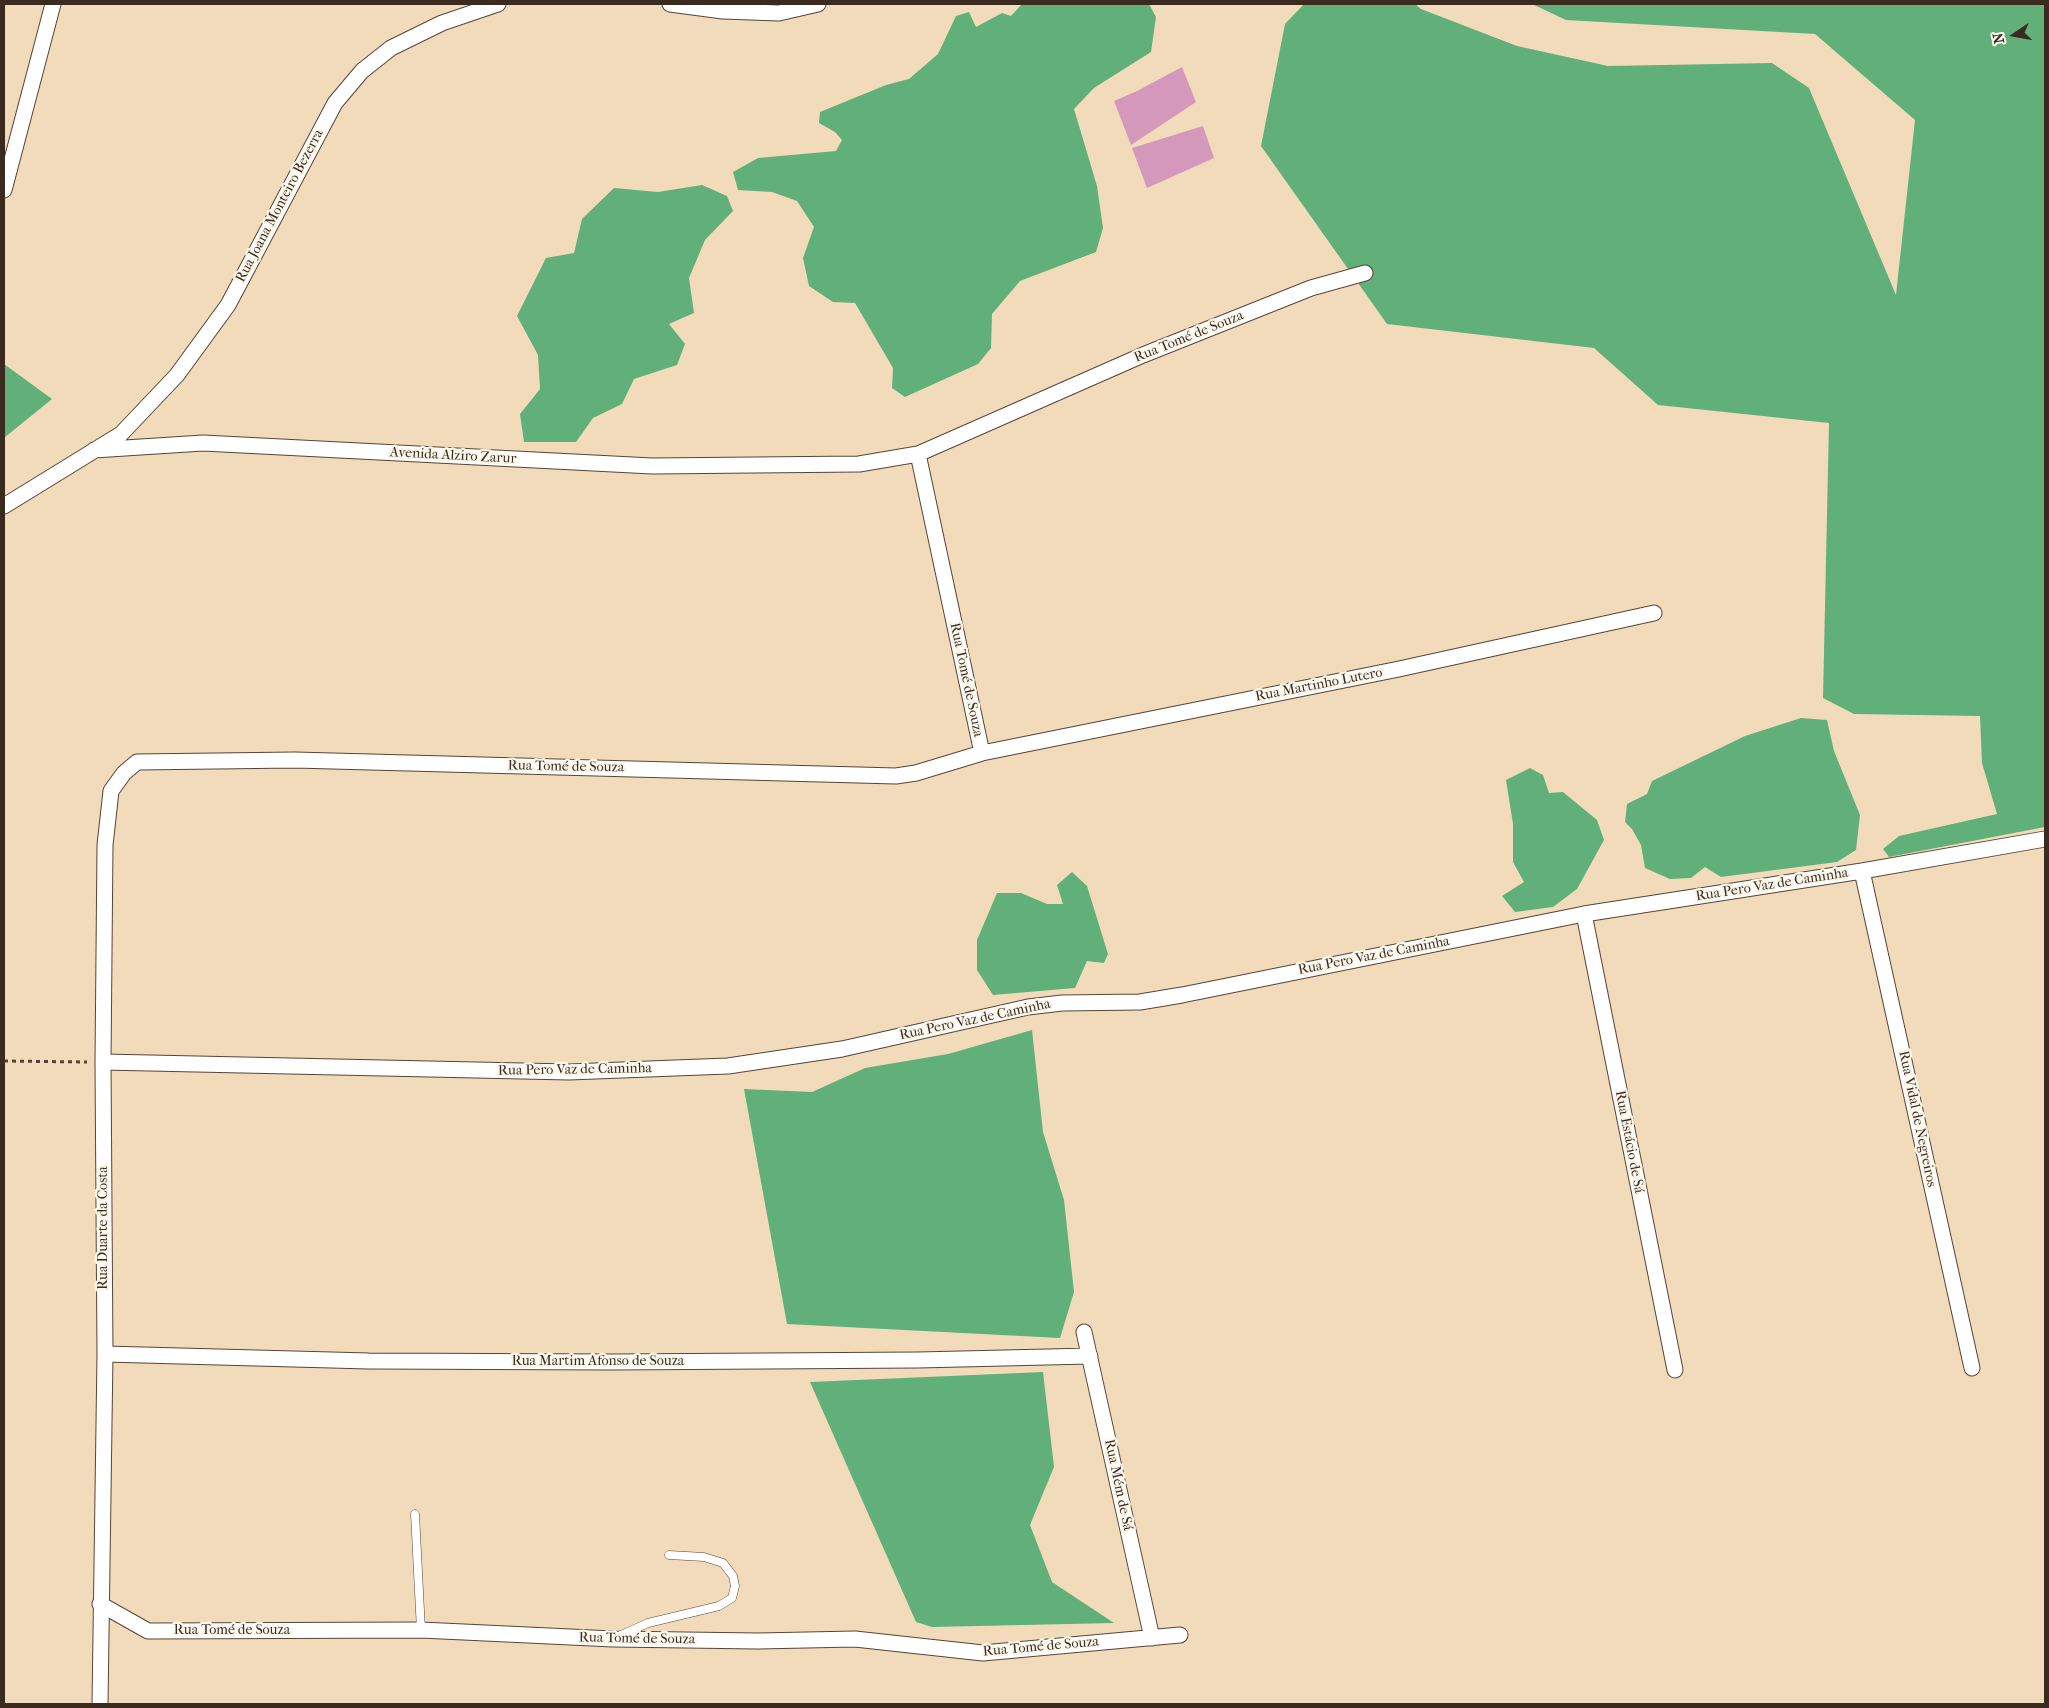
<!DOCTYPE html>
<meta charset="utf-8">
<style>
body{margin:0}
#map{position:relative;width:2049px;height:1708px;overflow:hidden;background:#f2dbbb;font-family:"IM FELL French Canon",serif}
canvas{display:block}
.frame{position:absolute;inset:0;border:5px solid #3b2a1e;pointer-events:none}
.north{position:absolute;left:1989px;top:10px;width:50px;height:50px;-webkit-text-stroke:4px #fbf7ec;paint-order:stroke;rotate:258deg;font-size:14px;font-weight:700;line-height:20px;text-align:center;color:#3b2a1e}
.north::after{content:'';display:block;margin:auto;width:18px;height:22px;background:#3b2a1e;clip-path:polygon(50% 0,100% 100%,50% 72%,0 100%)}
</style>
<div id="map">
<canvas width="2049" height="1708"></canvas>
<div class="frame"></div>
<div class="north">N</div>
</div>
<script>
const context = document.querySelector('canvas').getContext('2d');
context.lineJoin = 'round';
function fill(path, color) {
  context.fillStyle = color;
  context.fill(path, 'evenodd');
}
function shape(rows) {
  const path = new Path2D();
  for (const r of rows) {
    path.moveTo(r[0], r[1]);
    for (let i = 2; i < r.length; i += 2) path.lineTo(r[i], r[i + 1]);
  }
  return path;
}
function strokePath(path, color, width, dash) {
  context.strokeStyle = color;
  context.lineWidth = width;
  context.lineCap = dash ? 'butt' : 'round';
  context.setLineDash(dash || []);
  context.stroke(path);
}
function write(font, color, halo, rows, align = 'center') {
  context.font = font + ' "IM FELL French Canon",serif';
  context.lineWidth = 4.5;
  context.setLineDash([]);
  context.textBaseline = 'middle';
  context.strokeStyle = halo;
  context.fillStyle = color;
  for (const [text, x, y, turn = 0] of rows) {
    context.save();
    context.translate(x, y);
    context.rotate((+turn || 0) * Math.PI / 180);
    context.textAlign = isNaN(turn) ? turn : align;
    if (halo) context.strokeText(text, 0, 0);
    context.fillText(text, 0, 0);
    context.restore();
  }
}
fill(shape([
 [1022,4,1149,4,1156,17,1151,52,1094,88,1074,109,1097,186,1103,228,1096,252,1020,281,992,314,991,348,978,364,905,397,892,388,893,368,855,303,833,302,809,286,803,258,814,227,797,201,772,192,738,190,733,172,758,158,836,151,842,140,835,132,819,123,820,112,886,85,909,79,938,54,956,16,969,12,976,27,1002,13,1011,16],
 [1304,4,1415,4,1421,9,1517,46,1608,66,1772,63,1809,88,1896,295,1915,120,1815,34,1566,20,1532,4,2045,4,2045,827,1889,857,1883,849,1899,836,1997,814,1982,763,1980,716,1854,714,1823,698,1829,423,1658,405,1594,348,1387,324,1261,146,1285,24],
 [702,185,727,196,733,211,705,240,689,278,694,313,669,324,685,344,677,365,634,379,622,404,593,418,576,442,524,442,520,414,540,389,538,355,517,316,546,258,574,253,582,219,614,188,658,192],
 [4,364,52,399,4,438],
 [1801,718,1827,720,1834,751,1860,815,1856,850,1837,862,1721,877,1705,867,1691,878,1670,879,1645,868,1641,845,1632,829,1625,822,1627,804,1647,794,1652,781,1745,736],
 [1530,768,1543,775,1549,793,1563,792,1597,820,1604,840,1577,889,1553,907,1515,912,1502,896,1524,882,1513,862,1513,824,1506,780],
 [1072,872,1087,886,1108,954,1104,963,1087,961,1075,988,993,995,977,970,977,940,997,893,1021,893,1047,904,1063,904,1057,885],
 [1032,1030,1043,1132,1064,1200,1074,1292,1060,1338,787,1324,744,1089,812,1092,865,1068,948,1054],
 [1043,1372,1054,1467,1030,1525,1052,1582,1114,1623,932,1627,916,1622,810,1382]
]), '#61b07a');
fill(shape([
 [1182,67,1196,102,1131,145,1114,101,1137,91],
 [1203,126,1214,158,1147,188,1132,148]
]), '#d499ba');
const lane = shape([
 [415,1514,421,1630],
 [621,1635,648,1623,719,1606,732,1598,735,1586,733,1576,723,1563,704,1557,669,1555]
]);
const street = shape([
 [670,4,723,11,779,13,818,4],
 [4,190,53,4],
 [94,450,203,443,652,466,859,464,918,454,1143,355,1311,288,1365,273],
 [918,454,982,753],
 [4,506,121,434,177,375,228,305,335,103,362,71,391,48,442,23,498,4],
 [1862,871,1972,1368],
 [1584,914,1675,1370],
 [103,1062,569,1072,728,1066,842,1049,1028,1007,1062,1003,1140,1002,1182,995,1584,914,1862,871,2045,839],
 [1084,1332,1152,1638],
 [105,1354,369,1361,613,1362,918,1360,1090,1356],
 [100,1604,148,1631,421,1630,613,1639,758,1641,855,1639,983,1653,1180,1635],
 [100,1704,105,1354,103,1062,105,845,111,791,124,773,137,762,295,760,896,776,916,773,982,753,1399,669,1654,613]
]);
strokePath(lane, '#564536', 9);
strokePath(street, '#564536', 17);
strokePath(shape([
 [4,1061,87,1062]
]), '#564536', 3, [4, 4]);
strokePath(lane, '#fff', 8);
strokePath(street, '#fff', 15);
write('14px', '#3b2a1e', '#fbf7ec', [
 ["Rua Joana Monteiro Bezerra",280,206,-62],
 ["Rua Tomé de Souza",1189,337,-22],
 ["Avenida Alziro Zarur",453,456,3],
 ["Rua Tomé de Souza",966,680,78],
 ["Rua Martinho Lutero",1319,685,-11],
 ["Rua Tomé de Souza",566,767,1],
 ["Rua Pero Vaz de Caminha",1772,885,-9],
 ["Rua Pero Vaz de Caminha",1374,956,-11],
 ["Rua Pero Vaz de Caminha",975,1020,-12],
 ["Rua Pero Vaz de Caminha",575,1070,-1],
 ["Rua Vidal de Negreiros",1917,1119,78],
 ["Rua Estácio de Sá",1629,1142,79],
 ["Rua Duarte da Costa",104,1228,-90],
 ["Rua Martim Afonso de Souza",598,1362],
 ["Rua Mém de Sá",1118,1485,78],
 ["Rua Tomé de Souza",232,1631],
 ["Rua Tomé de Souza",637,1639,1],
 ["Rua Tomé de Souza",1041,1647,-5]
]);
</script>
